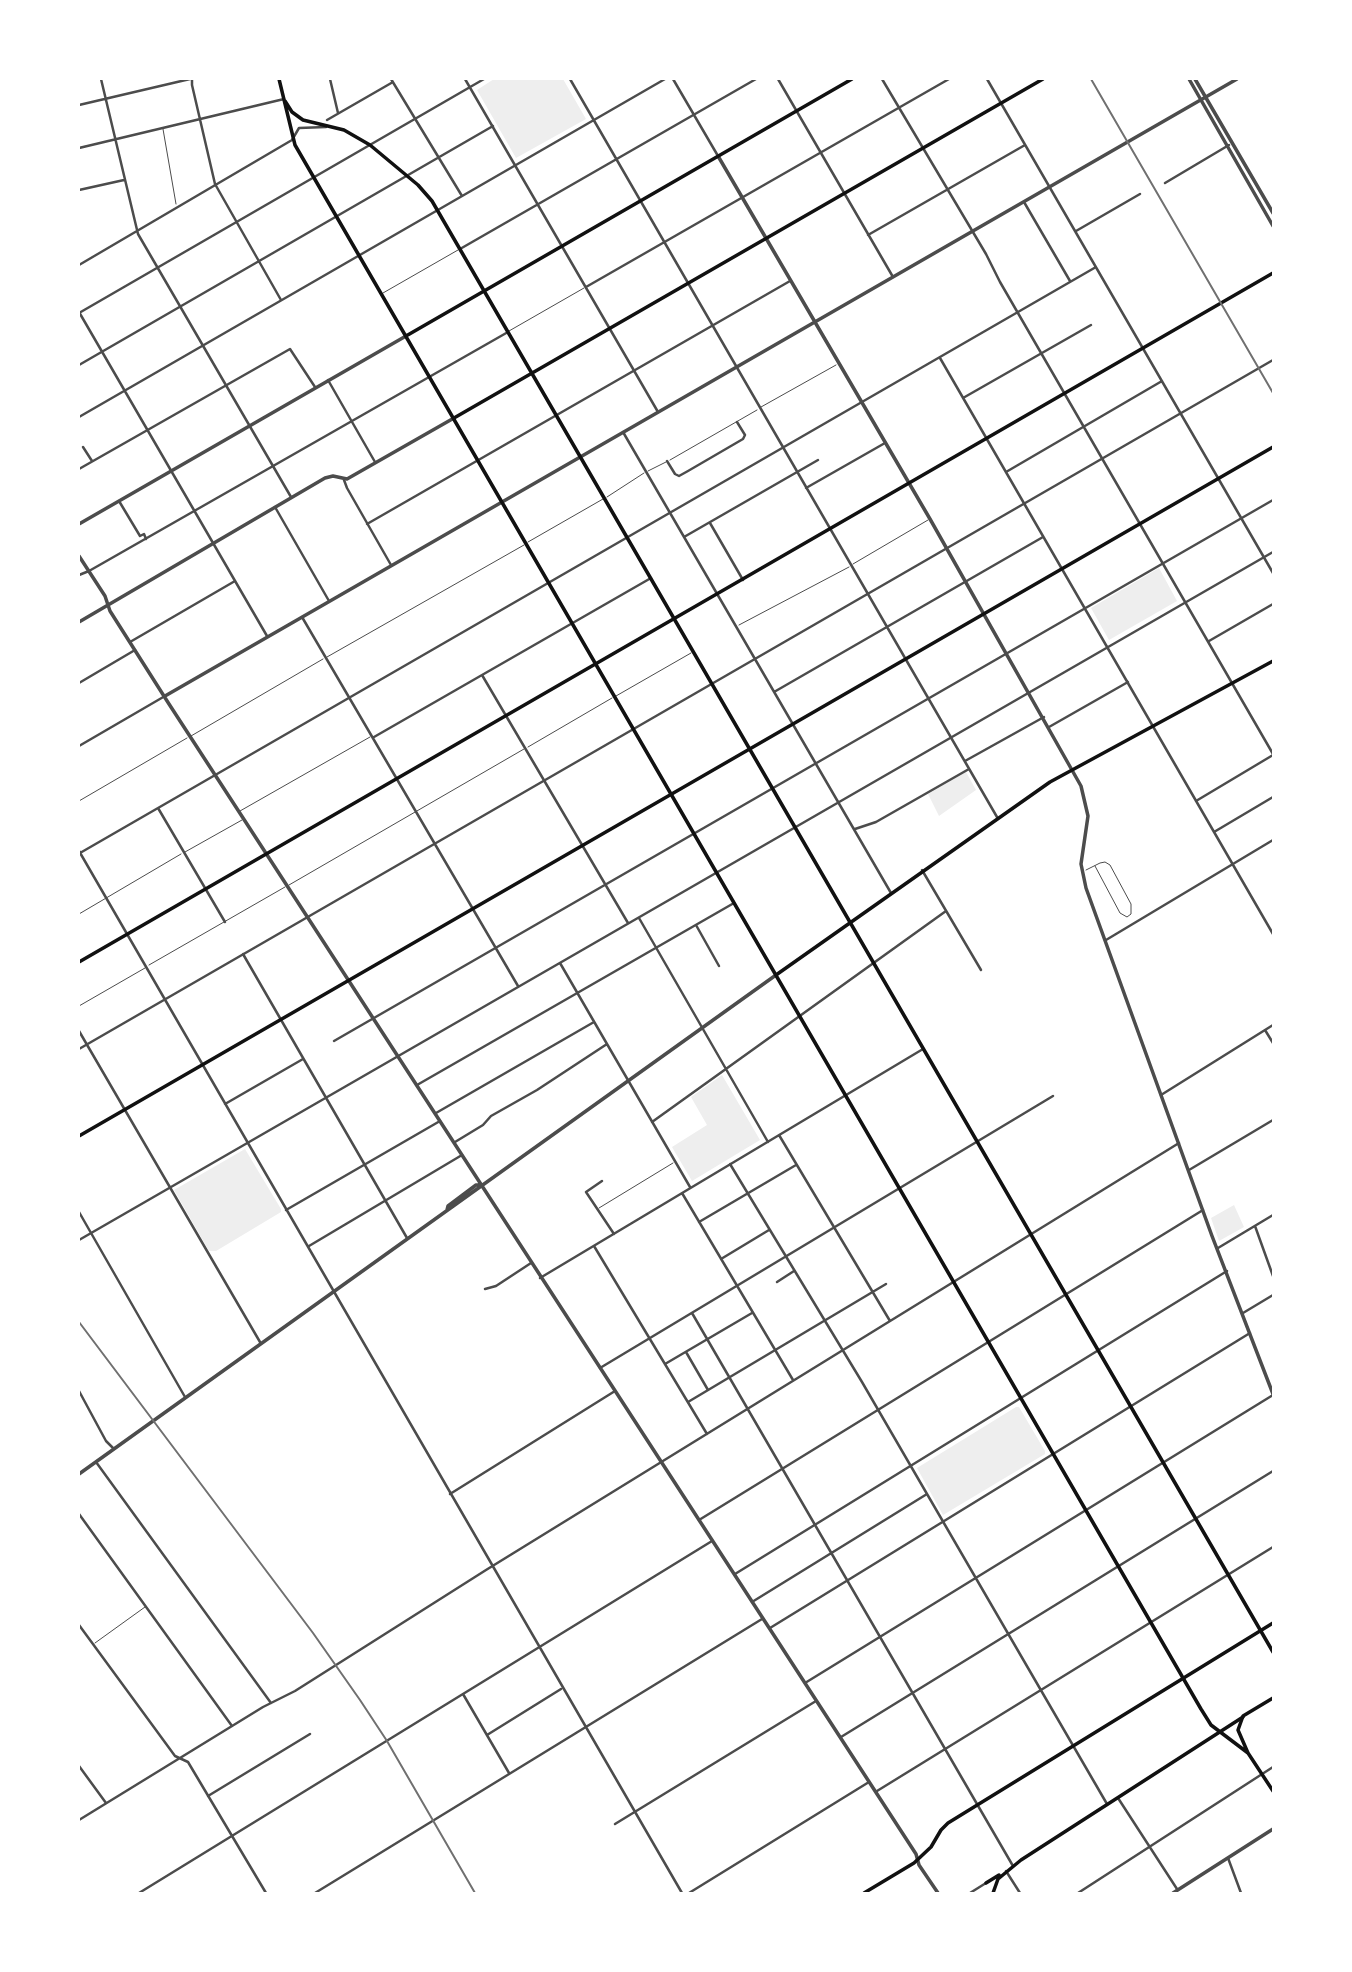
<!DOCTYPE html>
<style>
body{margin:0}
#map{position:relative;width:1352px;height:1972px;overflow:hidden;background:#fff;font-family:Cabin,sans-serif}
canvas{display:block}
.frame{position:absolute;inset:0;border:80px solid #fff;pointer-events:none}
</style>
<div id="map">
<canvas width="1352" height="1972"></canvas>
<div class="frame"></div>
</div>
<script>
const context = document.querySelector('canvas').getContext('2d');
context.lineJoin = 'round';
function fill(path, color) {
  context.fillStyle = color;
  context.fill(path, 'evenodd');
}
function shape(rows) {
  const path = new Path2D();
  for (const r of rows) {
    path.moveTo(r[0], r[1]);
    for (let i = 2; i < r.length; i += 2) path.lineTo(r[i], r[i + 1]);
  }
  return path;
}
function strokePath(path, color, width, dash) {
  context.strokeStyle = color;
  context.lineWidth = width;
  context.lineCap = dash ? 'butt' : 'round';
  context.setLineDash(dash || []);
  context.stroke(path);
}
fill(shape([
 [494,79,563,79,586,119,516,158,477,90],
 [1159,568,1177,601,1109,640,1091,608],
 [966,772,976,790,939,816,928,794],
 [722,1075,760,1140,692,1181,672,1147,707,1125,691,1097],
 [245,1149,281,1209,281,1212,216,1251,209,1251,174,1190],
 [1234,1205,1244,1227,1219,1241,1211,1218],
 [1016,1407,1019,1407,1045,1451,1045,1454,943,1515,917,1468]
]), '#eee');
strokePath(shape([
 [163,129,176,204],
 [383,293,458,250],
 [509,331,584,288],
 [761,407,836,365],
 [670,460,757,410],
 [648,471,666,462],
 [607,497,644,473],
 [528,542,603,499],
 [853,564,928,520],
 [739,625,849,567],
 [327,657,524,545],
 [616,696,691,653],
 [191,736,323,659],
 [528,747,612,698],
 [79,801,187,738],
 [240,811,370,737],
 [185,852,242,820],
 [1086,870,1100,863,1105,862,1110,865,1131,904,1131,914,1127,917,1120,913,1095,866],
 [289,885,524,749],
 [79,914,181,854],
 [149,965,285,887],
 [79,1006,145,968],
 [599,1208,673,1163],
 [95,1643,145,1607]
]), '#4c4c4c', 1);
strokePath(shape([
 [101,79,138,234,291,497],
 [192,79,192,85,215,184,281,300],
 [330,79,338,113],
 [391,79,462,196],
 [465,79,658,412],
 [570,79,997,817],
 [673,79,718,156],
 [778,79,893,277],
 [882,79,986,254,1000,282,1273,754],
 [987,79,1273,573],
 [79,105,190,79],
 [327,120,393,82],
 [79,148,284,99],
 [1165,183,1229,145],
 [79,190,124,180],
 [1024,202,1070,281],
 [1076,231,1140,194],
 [868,235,1025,145],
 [460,249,756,79],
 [79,265,292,140,299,128,326,127],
 [586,287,949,79],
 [79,312,267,636],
 [79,313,484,79],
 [940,358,1273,934],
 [79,365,493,126],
 [328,380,375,462],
 [963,398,1091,325],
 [79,417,665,79],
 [623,432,891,893],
 [83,447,92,461],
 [667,461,675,474,679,476,688,471,743,439,745,435,737,422],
 [79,469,290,349,315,387],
 [1006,472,1162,381],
 [344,480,347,488,391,565],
 [806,488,885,443],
 [119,501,140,536,144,534,146,539],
 [275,507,329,601],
 [710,523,743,580],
 [367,524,790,281],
 [684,537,818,460],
 [79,575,89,571,508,332],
 [302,617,518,986],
 [1209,641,1273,604],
 [130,642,235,581],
 [482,675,628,923],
 [79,683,135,650],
 [774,692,1043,537],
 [1049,727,1128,682],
 [374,737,651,578],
 [79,746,165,696],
 [965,761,1044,717],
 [1196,801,1273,755],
 [158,808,225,922],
 [855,829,876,822,969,769],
 [1214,832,1273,797],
 [79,851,682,1893],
 [80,853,1096,267],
 [922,870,981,970],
 [639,918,768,1142],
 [696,925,719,966],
 [1106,940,1273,840],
 [243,954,407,1238],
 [560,963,690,1187],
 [1265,1030,1273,1043],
 [79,1031,260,1342],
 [334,1041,1273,500],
 [79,1049,1273,360],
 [417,1085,734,903],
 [1161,1095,1273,1025],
 [225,1104,303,1059],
 [436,1113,594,1022],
 [652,1122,946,911],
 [779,1135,890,1321],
 [455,1142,483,1125,491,1116,537,1090,607,1044],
 [730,1164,862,1382,1107,1804],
 [1189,1170,1273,1120],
 [602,1181,586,1192,614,1234],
 [682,1193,793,1380],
 [286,1210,440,1121],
 [79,1212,185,1397],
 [699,1222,796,1165],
 [1255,1226,1273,1276],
 [79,1240,1273,552],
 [309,1246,462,1155],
 [594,1246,707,1434],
 [1218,1248,1273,1215],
 [721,1259,769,1230],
 [540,1278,923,1049],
 [777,1282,794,1271],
 [485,1289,496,1286,531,1263],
 [692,1313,1013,1866],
 [1243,1313,1273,1295],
 [686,1352,708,1390],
 [665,1364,752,1313],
 [600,1368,1053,1096],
 [79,1391,106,1441,113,1448],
 [688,1402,886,1284],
 [96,1462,271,1703],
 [450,1494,615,1391],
 [79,1514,232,1726],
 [699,1520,1203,1210],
 [735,1574,1227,1271],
 [752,1602,927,1494],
 [79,1625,175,1756,188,1762,266,1893],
 [770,1628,1250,1333],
 [805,1683,1273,1395],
 [463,1694,509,1773],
 [487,1735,561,1689],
 [841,1737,1273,1471],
 [79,1766,106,1803],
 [877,1791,1273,1547],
 [208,1796,310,1734],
 [1118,1798,1177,1889],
 [79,1820,263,1707,295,1691,486,1570,1179,1143],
 [615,1824,816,1701],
 [1228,1858,1241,1893],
 [1006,1871,1020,1893],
 [139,1893,712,1541],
 [315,1893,762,1619],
 [689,1893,869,1782],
 [970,1893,986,1883],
 [1078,1893,1273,1767]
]), '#4c4c4c', 2.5);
strokePath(shape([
 [1189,79,1273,226],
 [1195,79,1273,213],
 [718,156,930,519,1081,786,1088,816,1081,864,1086,888,1212,1236,1273,1394],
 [79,524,406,336],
 [79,556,105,596,110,611,169,704,916,1854,919,1865,938,1893],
 [79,622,325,478,333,476,347,479,454,418],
 [165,696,1237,79],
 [447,1210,448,1206,476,1185,482,1185],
 [79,1474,776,975],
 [1173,1893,1273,1829]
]), '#4c4c4c', 3.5);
strokePath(shape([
 [79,962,1273,273],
 [79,1136,1273,447],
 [986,1883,999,1875],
 [864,1893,914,1863,931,1847,941,1830,948,1823,1273,1623],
 [993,1893,998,1879,1021,1860,1243,1717]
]), '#111', 3.5);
strokePath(shape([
 [279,79,295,145,1201,1709,1211,1725,1248,1753,1273,1791],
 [285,101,292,112,303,120,344,130,370,145,418,185,432,201,1273,1652],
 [406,336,852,79],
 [454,418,1043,79],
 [776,975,1050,782,1273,661],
 [1248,1753,1238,1730,1243,1716,1273,1698]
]), '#111', 3.5);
strokePath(shape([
 [1091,79,1273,393],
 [79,1322,313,1633,360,1700,387,1741,475,1893]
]), '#707070', 2);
</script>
